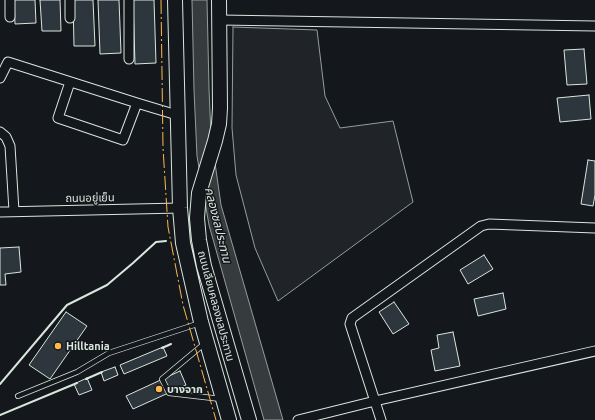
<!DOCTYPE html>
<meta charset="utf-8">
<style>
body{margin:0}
canvas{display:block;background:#14181c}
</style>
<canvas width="595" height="420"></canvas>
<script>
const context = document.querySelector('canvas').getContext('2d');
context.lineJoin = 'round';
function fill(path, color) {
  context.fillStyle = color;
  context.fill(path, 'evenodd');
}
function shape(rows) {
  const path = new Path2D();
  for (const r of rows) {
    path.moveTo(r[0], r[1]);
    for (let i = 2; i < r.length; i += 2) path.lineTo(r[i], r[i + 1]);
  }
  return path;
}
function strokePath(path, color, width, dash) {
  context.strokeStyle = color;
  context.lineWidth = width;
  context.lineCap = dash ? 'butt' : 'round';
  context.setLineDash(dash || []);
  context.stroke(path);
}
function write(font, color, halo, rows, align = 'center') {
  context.font = font + ' Ubuntu,"Noto Sans Thai",sans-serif';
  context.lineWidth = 3;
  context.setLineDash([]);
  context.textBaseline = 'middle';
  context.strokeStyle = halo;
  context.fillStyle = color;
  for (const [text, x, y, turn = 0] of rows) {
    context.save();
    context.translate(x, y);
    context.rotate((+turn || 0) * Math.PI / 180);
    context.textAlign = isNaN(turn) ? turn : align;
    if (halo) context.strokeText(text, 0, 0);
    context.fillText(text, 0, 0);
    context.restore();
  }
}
const green = shape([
 [233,27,317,30,325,96,340,128,393,121,413,202,278,301,255,248,236,175,232,128,233,27]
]);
fill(green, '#202428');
strokePath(green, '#939e99', 1);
const water = shape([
 [192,0,207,0,209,89,211,135,221,205,283,420,264,420,209,225,197,156,194,90,192,0]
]);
fill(water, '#363b3e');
strokePath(water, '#939e99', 1);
const building = shape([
 [14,0,35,0,36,23,15,24,14,0],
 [40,0,60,0,61,31,42,31,40,0],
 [73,0,93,0,95,46,74,46,73,0],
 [98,0,119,0,121,53,100,54,98,0],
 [133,0,154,0,156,63,135,64,133,0],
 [584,49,587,84,567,85,564,50,584,49],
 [589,95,591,119,560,122,557,98,589,95],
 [588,160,595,161,595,195,593,206,581,204,588,160],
 [19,247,21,272,5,274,6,285,0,285,0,248,19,247],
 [484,255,493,269,468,284,460,270,484,255],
 [503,293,506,309,478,316,474,299,503,293],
 [394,302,409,324,393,334,379,312,394,302],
 [66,312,87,326,50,379,29,365,66,312],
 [453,332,460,366,435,371,431,350,439,348,437,335,453,332],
 [163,347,167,356,124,374,120,365,163,347],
 [115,367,118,375,104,381,101,372,115,367],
 [180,371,186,385,133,409,126,396,180,371],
 [87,378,92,390,79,395,74,384,87,378]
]);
fill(building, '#2c363c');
strokePath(building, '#d8e6dc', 1);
const lane = shape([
 [204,344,162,379,169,393,221,399],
 [18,396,77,372,109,353,200,323]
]);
const street = shape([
 [10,0,10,17],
 [70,0,70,18],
 [129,0,129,59],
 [220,20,595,26],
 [0,78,8,62,137,103,177,115],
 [70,82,58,118,123,140,137,103],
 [0,132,6,137,10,146,14,211],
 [0,212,180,208],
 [298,420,375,401,595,351],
 [381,420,350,324,352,318,481,226,489,224,595,228]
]);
const primary = shape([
 [175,0,180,208,183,243,201,322,229,420],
 [219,0,220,108,219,124,215,141,199,193,197,218,199,240,204,266,249,420]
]);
strokePath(lane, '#d8e6dc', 6);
strokePath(street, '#d8e6dc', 11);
strokePath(primary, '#d8e6dc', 16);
strokePath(lane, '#14181c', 4.5);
strokePath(street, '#14181c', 9);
strokePath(primary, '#14181c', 14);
strokePath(shape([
 [162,348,171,344],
 [86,379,102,372],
 [0,384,67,305,107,285,133,263,156,242,166,241],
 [0,415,77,383]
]), '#d8e6dc', 2);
strokePath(shape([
 [161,0,163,148,168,227,183,305,216,420]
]), '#ffb74d', 1, [14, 3, 2, 3]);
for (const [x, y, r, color] of [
 [58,346,4,"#ffb74d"],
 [159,389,4,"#ffb74d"]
]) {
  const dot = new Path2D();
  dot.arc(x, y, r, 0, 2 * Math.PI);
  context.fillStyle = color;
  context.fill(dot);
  strokePath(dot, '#14181c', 1.5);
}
write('11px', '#d8e6dc', '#14181c', [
 ["ถนนอยู่เย็น",90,198,-1],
 ["ถนนเลียบคลองชลประทาน",216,306,75]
]);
write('bold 11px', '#d8e6dc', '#14181c', [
 ["Hilltania",66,346],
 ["บางจาก",167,389]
], 'left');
write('italic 12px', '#d8e6dc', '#14181c', [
 ["คลองชลประทาน",218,225,76]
]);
</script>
